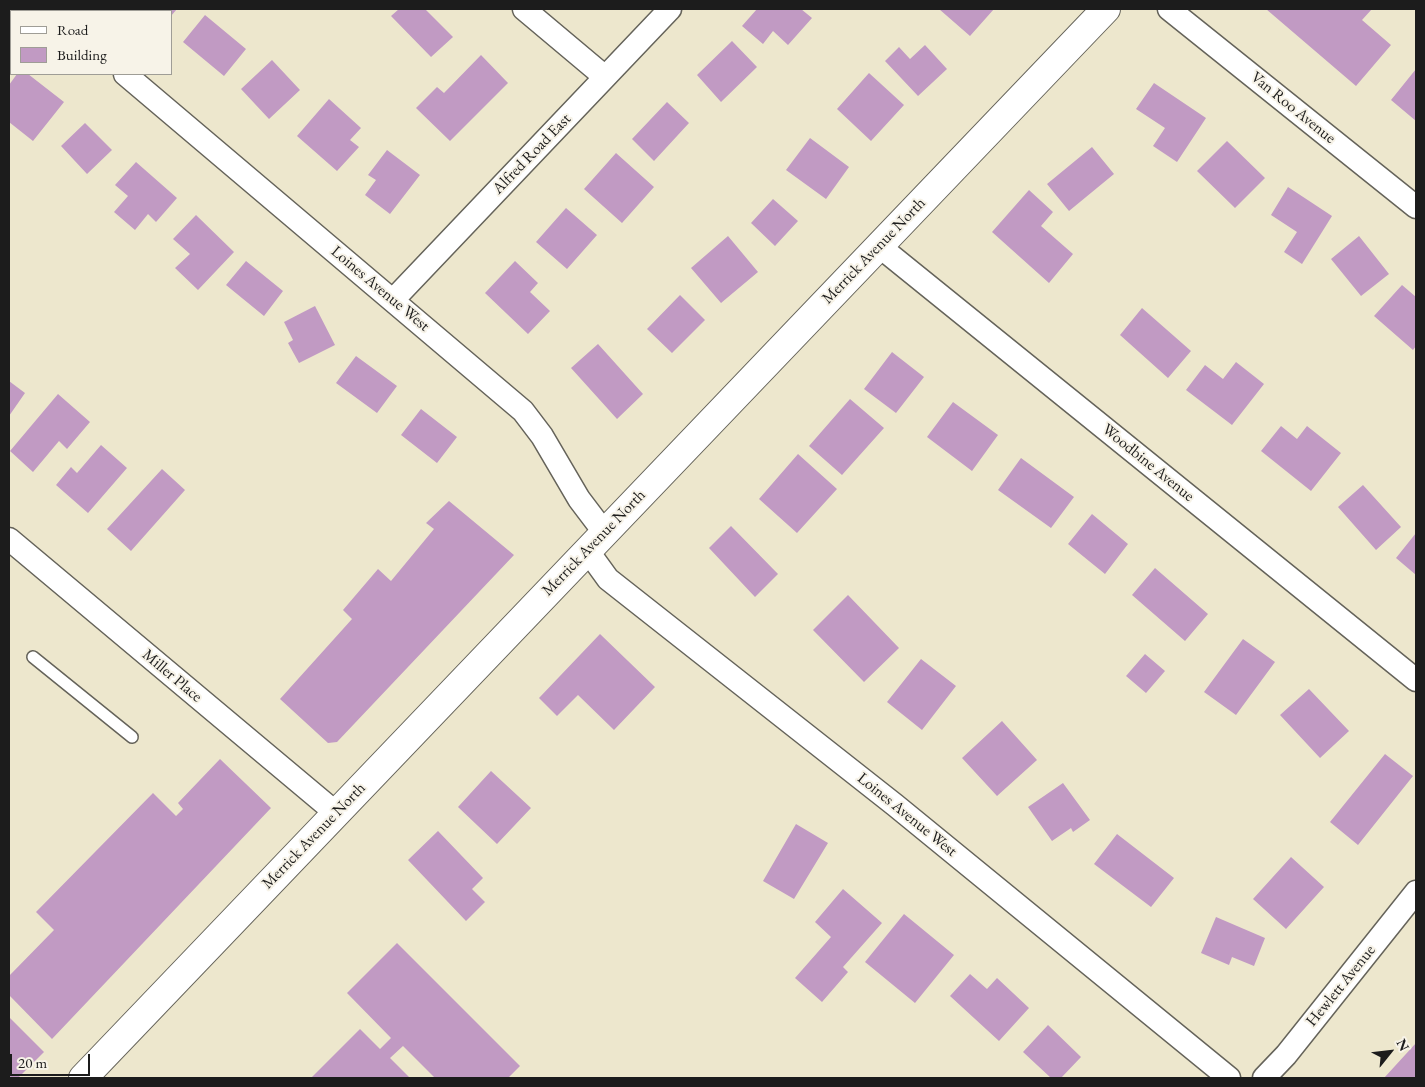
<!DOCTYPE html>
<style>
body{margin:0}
#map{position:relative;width:1425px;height:1087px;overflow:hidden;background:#ede7cd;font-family:"EB Garamond",serif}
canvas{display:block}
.frame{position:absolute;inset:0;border:10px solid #1c1c1c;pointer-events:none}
.legend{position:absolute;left:10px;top:10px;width:162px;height:65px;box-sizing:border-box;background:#f7f3e8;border:1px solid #9f9d96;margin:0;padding:6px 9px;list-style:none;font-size:15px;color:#1c1c1c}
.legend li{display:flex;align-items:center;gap:10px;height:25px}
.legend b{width:25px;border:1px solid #9f9d96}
.north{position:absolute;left:1365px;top:1027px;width:50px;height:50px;-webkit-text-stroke:4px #f7f3e8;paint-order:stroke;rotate:61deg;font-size:14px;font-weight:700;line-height:20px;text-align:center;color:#1c1c1c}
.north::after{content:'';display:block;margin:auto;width:18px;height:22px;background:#1c1c1c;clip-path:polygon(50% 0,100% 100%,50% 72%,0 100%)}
.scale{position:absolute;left:10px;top:1054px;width:80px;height:22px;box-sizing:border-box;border:2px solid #1c1c1c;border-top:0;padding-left:6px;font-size:15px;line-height:18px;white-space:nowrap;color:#1c1c1c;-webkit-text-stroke:4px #f7f3e8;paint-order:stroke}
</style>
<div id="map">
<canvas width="1425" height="1087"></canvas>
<div class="frame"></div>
<ul class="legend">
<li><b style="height:6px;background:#fff"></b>Road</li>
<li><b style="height:14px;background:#c19ac3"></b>Building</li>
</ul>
<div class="north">N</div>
<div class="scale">20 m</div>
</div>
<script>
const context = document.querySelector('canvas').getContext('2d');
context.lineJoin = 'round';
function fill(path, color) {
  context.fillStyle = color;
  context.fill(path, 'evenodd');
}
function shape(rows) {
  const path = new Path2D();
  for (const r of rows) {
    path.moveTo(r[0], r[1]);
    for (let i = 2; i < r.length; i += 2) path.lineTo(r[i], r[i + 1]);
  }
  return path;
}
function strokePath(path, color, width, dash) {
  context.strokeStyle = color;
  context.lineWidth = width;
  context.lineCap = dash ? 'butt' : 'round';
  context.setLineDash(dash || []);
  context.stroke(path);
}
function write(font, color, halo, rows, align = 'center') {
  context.font = font + ' "EB Garamond",serif';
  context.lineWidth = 4;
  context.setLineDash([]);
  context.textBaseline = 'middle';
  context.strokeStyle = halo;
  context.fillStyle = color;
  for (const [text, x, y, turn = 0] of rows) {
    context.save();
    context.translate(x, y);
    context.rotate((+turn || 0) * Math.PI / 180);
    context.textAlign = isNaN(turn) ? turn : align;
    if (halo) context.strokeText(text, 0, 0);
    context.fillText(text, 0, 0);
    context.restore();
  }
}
fill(shape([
 [144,9,177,9,171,16,171,11,148,11],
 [399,9,425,9,453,37,431,57,391,16],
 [757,9,801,9,812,18,788,45,773,31,763,44,742,26],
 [939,9,994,9,970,36],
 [1266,9,1372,9,1362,20,1391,45,1356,86],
 [205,15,246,49,224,76,183,42],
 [732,41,757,67,721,102,697,75],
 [925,45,947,69,918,96,885,61,899,47,910,59],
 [481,55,508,83,450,141,416,108,437,87,444,93],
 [272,60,300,90,269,119,241,89],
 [1416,69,1416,121,1391,100],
 [869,73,904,105,871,141,837,109],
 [17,74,28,74,64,102,33,141,9,122,9,85],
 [1154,83,1206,118,1177,162,1153,146,1165,128,1136,109],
 [329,99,361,128,350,140,359,147,337,171,297,136],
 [667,102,689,123,654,161,632,139],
 [85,123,112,150,87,174,61,146],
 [810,138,849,167,826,199,786,170],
 [1227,141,1265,178,1235,208,1197,171],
 [1092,147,1114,174,1069,211,1047,184],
 [387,150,420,175,390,214,365,195,376,180,368,175],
 [616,153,654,187,622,223,584,189],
 [136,162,177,198,156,222,148,214,135,230,114,212,128,196,115,185],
 [1288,187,1332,216,1302,264,1284,252,1297,232,1271,215],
 [1029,190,1053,212,1041,226,1073,254,1049,283,992,232],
 [773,199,798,221,775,246,751,223],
 [566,208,597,235,567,269,536,242],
 [196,215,234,252,198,290,175,268,190,254,173,239],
 [728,236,758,272,721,303,691,268],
 [1359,236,1389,274,1361,296,1331,259],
 [246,261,283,291,264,316,226,285],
 [515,261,538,283,530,292,550,311,528,334,485,293],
 [1402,285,1416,297,1416,346,1413,350,1374,316],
 [680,295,705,320,672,353,647,329],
 [315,306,335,345,299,363,288,343,293,340,284,322],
 [1142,308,1191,351,1168,378,1120,335],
 [598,344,643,394,617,419,571,368],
 [892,352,924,377,896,413,864,389],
 [356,356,397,386,377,413,336,383],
 [1236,362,1264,384,1232,425,1186,390,1205,365,1223,379],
 [9,381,25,393,9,416],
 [58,394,90,422,67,449,59,441,33,472,10,451],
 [850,399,884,428,842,475,809,446],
 [953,402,998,435,972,471,927,437],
 [421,409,457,437,437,463,401,435],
 [1281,426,1297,439,1307,426,1341,453,1311,491,1261,451],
 [101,445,127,468,88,513,56,485,71,467,77,473],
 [798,454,837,489,797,533,759,499],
 [1021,458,1074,497,1051,528,998,490],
 [162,469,185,490,131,551,107,529],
 [1363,485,1401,527,1376,550,1338,507],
 [449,501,514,555,337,742,328,743,280,699,352,619,343,610,378,569,391,581,434,529,426,523],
 [1092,514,1128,544,1105,574,1068,544],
 [731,526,778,574,755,597,709,548],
 [1416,533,1416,575,1396,558],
 [1155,568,1208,614,1185,641,1132,595],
 [848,595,899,648,864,682,813,630],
 [600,634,655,687,614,730,578,695,557,716,539,698],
 [1243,639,1275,662,1236,715,1204,692],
 [1145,654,1165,671,1146,693,1126,676],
 [921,659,956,686,922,730,887,702],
 [1309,689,1349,731,1320,758,1280,715],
 [1002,721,1037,760,997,796,962,758],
 [1385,754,1413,776,1358,845,1330,822],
 [220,759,271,808,52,1039,9,995,9,976,54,930,36,912,153,793,176,816,183,809,178,803],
 [491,771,531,808,497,844,458,807],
 [1063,783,1090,820,1073,832,1071,828,1052,841,1028,807],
 [796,824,828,843,794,899,763,881],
 [438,831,483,878,472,889,485,902,466,921,408,860],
 [1117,834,1174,878,1151,907,1094,864],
 [1291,857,1324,887,1286,929,1253,899],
 [843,889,882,923,843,967,848,972,822,1002,795,978,831,937,815,922],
 [904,914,954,955,915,1003,865,962],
 [1216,917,1265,938,1254,966,1232,957,1229,965,1201,953],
 [397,943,520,1066,508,1078,435,1078,403,1046,390,1058,410,1078,311,1078,360,1029,380,1049,391,1038,347,993],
 [970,974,987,989,997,978,1029,1008,999,1041,950,996],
 [9,1017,44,1052,18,1078,9,1078],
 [1048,1025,1081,1057,1061,1078,1051,1078,1023,1052],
 [1416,1043,1416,1078,1384,1078]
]), '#c19ac3');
const lane = shape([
 [33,657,132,737]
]);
const street = shape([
 [48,9,51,11],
 [524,9,605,77],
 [1169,9,1416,207],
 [125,74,523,411,542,436,579,499,604,532],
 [879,246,1416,680],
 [394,299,670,9],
 [9,539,336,813],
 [587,550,608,579,895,805,1229,1078],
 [1264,1078,1286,1055,1416,892]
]);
const secondary = shape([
 [83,1078,1106,9]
]);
strokePath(lane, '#65635a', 14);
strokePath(street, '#65635a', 25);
strokePath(secondary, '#65635a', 30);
strokePath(lane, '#fff', 11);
strokePath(street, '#fff', 22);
strokePath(secondary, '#fff', 28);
write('16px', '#1c1c1c', '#f7f3e8', [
 ["Van Roo Avenue",1293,108,39],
 ["Alfred Road East",532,154,-46],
 ["Merrick Avenue North",874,251,-46],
 ["Loines Avenue West",380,289,40],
 ["Woodbine Avenue",1148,463,39],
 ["Merrick Avenue North",594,543,-46],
 ["Miller Place",172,676,40],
 ["Loines Avenue West",907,815,39],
 ["Merrick Avenue North",314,836,-46],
 ["Hewlett Avenue",1341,986,-51]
]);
</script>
